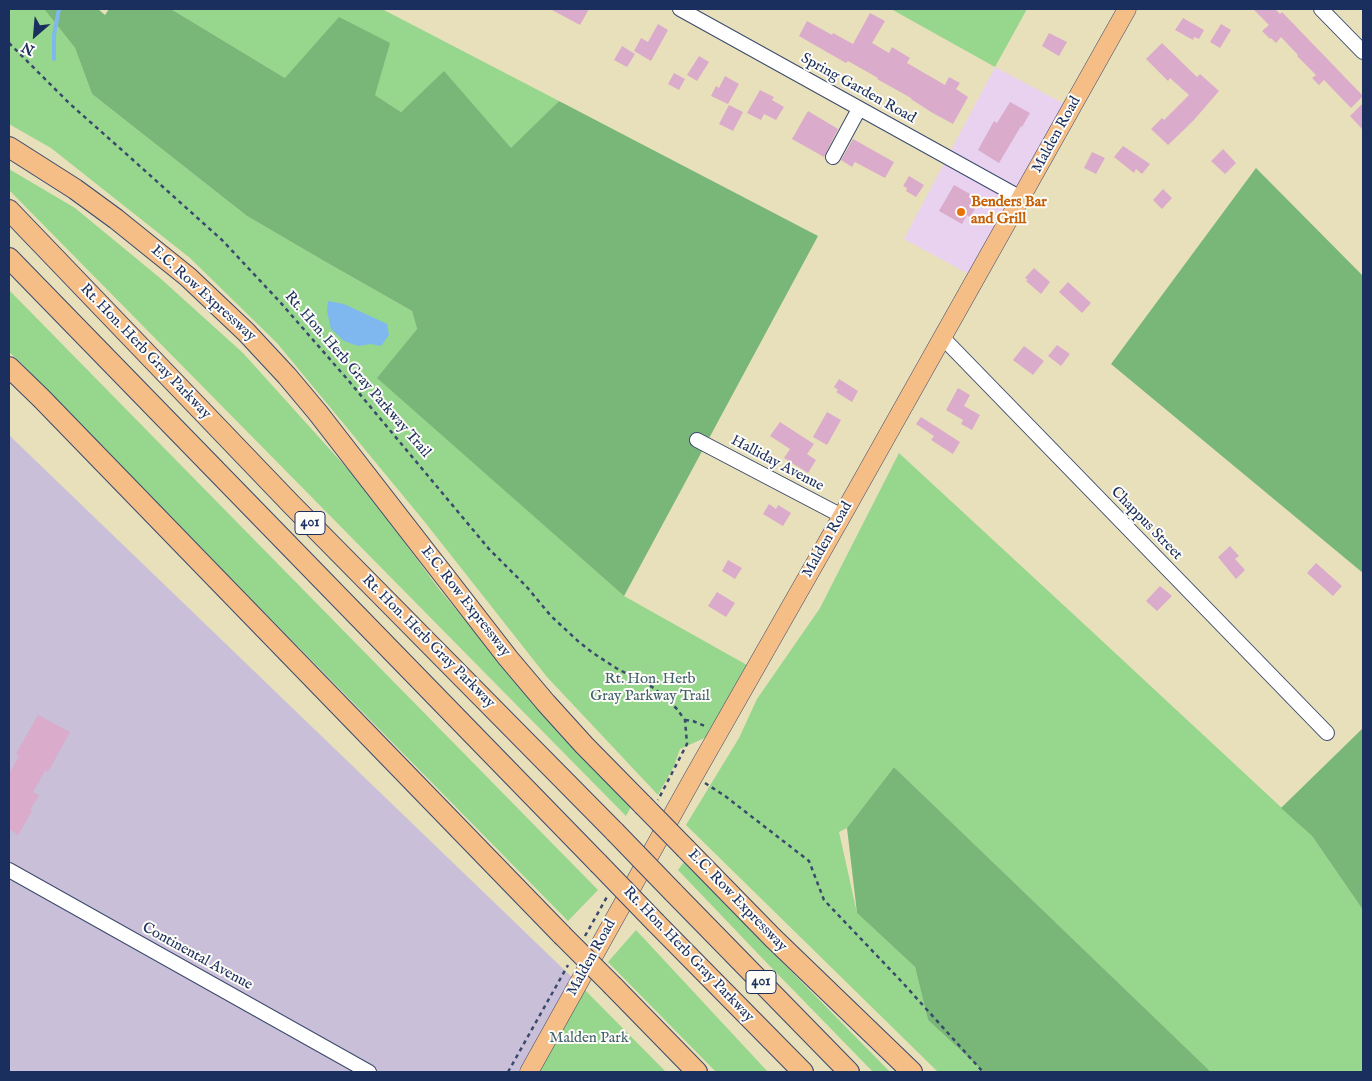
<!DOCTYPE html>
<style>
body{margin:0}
#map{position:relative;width:1372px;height:1081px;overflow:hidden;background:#e8e0bb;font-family:"IM FELL English",serif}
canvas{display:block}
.frame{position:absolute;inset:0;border:10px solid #1b2f5e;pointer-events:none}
.north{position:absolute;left:10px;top:10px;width:50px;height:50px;-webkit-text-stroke:4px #fdfcf7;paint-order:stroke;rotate:207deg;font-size:14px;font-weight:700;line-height:20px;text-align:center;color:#1b2f5e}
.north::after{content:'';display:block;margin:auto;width:18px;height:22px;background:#1b2f5e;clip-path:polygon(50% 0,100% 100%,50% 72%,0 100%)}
</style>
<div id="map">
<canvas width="1372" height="1081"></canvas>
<div class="frame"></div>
<div class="north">N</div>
</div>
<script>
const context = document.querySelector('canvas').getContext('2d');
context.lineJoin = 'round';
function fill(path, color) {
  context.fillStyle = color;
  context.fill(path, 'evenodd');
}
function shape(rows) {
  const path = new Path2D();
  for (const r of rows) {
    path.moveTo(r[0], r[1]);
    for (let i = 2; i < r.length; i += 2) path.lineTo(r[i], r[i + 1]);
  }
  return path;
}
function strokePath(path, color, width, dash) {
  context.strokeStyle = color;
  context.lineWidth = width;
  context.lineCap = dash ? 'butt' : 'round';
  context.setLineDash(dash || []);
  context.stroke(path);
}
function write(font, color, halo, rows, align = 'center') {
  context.font = font + ' "IM FELL English",serif';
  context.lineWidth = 4;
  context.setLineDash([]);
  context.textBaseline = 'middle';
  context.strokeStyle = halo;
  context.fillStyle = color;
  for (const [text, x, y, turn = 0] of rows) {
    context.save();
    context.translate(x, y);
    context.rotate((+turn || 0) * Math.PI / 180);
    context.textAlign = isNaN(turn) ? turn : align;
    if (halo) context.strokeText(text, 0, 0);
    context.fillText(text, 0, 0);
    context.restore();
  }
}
fill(shape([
 [995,67,1072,108,976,278,904,239]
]), '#e8d2ef');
fill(shape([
 [9,435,581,986,532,1072,9,1072]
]), '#c9bfd8');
fill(shape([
 [9,9,44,9,75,48,92,94,247,216,324,261,412,311,417,329,378,378,624,596,754,669,718,732,680,749,674,766,658,795,547,677,424,521,277,343,190,258,51,148,9,124],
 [171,9,382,9,559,101,511,149,444,72,401,112,375,95,285,78],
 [891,9,1027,9,995,67],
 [9,169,75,208,160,278,243,353,362,485,439,589,541,712,632,805,626,816,9,190],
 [9,290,598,890,568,921,267,615,18,360,9,352],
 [899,453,1085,625,1312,836,1363,910,1363,1072,1211,1072,894,767,847,828,839,832,857,913,915,967,928,1020,984,1072,938,1072,686,825,739,738,757,699,820,608],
 [684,862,890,1072,873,1072,764,960,678,870],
 [636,930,768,1072,716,1072,608,962],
 [581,986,666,1072,532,1072]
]), '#96d68d');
fill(shape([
 [44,9,98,9,105,15,109,9,171,9,285,78,339,17,390,43,375,95,401,112,444,71,511,148,559,101,818,236,624,596,377,378,417,329,412,311,324,261,247,216,92,94,75,48],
 [1256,168,1363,276,1363,573,1111,364],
 [1363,728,1363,910,1312,836,1281,808],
 [894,767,1130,994,1211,1072,984,1072,928,1020,915,967,857,913,847,828]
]), '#78b778');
fill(shape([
 [328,301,344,304,387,324,389,335,381,346,371,344,358,346,344,341,331,329,327,311]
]), '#7fb8ef');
strokePath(shape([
 [54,59,54,35,59,9]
]), '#7fb8ef', 4);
fill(shape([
 [550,9,589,9,580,25],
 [1253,9,1275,9,1280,14,1282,12,1363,96,1351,108,1324,80,1319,85,1312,78,1316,75,1297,56,1298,55,1281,37,1276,43,1271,38,1270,39,1262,31,1269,25],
 [870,13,885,21,872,43,889,53,892,47,910,58,907,63,945,85,949,77,960,83,956,89,968,97,953,124,931,112,911,99,911,98,877,79,878,78,848,61,846,63,799,36,807,21,832,35,833,33,853,44],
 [1183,18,1204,30,1199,39,1194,37,1193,40,1175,30],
 [658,24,668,30,651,61,634,51,641,38,648,42],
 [1221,24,1231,30,1220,48,1210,42],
 [1049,33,1067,42,1059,56,1042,46],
 [1162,43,1197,77,1200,74,1219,91,1193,121,1168,145,1151,129,1162,118,1164,120,1189,95,1170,78,1168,81,1146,59],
 [622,46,635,54,627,67,614,60],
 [699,56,709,62,697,81,687,75],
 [674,73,685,79,679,90,668,84],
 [725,76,739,84,728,104,711,96,716,86,719,88],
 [760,90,774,97,772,100,784,107,776,120,764,114,761,120,747,113],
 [1010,102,1030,113,1022,127,1021,126,999,163,978,150,994,121,997,123],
 [1363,103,1363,130,1350,116],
 [729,105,743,112,733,131,719,124],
 [808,111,838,129,824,157,792,139],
 [853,139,894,162,885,178,855,162,852,167,841,160],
 [1123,146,1150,164,1142,174,1136,169,1134,173,1114,157],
 [1223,149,1236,163,1225,174,1211,161],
 [1092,152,1105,158,1096,174,1084,168],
 [909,176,924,185,916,197,906,191,907,188,903,186],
 [954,185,977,198,971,207,975,209,970,217,967,215,962,224,939,211],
 [1163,189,1172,198,1162,209,1153,200],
 [1034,268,1050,282,1041,294,1026,281,1028,280,1025,278],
 [1068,282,1091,303,1082,313,1059,292],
 [1057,345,1070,354,1061,366,1048,356],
 [1024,346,1044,361,1033,375,1013,360],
 [839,379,858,391,852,402,836,392,838,390,834,387],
 [958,388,970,395,964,406,980,415,972,430,961,424,963,420,946,410],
 [827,412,841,420,827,445,813,437],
 [921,417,960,442,953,454,931,440,934,436,916,424],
 [780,422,814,444,807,454,816,460,808,473,784,458,790,449,770,436],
 [769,504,776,509,778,505,791,513,783,526,763,514],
 [1230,546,1239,556,1235,559,1245,570,1236,579,1218,557],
 [728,560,742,568,735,579,722,571],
 [1316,563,1342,586,1333,596,1307,573],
 [1160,586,1172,596,1157,611,1146,601],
 [717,592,735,603,726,617,708,606],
 [38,715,70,732,48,772,45,771,33,792,39,795,30,810,32,811,18,835,9,829,9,774,19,756,16,754]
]), '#daabca');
const minor = shape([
 [680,9,1021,198],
 [1321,9,1363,52],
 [833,157,859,109],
 [942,337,1327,733],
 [697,440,842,516],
 [9,870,369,1072]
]);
const major = shape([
 [529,1072,694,776,842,516,1127,9]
]);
const highway = shape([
 [9,147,75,189,116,219,188,277,246,332,287,376,318,413,508,658,546,703,584,745,643,805],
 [9,210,291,504,615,832],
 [9,258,598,863],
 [9,367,41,398,562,935],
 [686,849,773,938,912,1072],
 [673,892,849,1072],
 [656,923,803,1072],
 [613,986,697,1072]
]);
strokePath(minor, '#3a4a6c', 16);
strokePath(major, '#3a4a6c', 19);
strokePath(highway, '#3a4a6c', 22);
strokePath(shape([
 [9,43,70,104,123,151,222,240,280,302,348,380,489,549,526,586,551,616,579,642,593,653,616,668,654,688,676,708,685,720,687,744,658,800],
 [685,720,693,721,707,727],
 [705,783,725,796,809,861,824,900,902,982,983,1072],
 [585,936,608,895],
 [508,1072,568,965]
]), '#3a4a6c', 2.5, [4, 4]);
strokePath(minor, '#fff', 14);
strokePath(major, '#f6be87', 18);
strokePath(highway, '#f6be87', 20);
const highwayBridge = shape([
 [643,805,686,849],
 [615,832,673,892],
 [598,863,656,923],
 [562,935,613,986]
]);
strokePath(highwayBridge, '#3a4a6c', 22, []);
strokePath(highwayBridge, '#f6be87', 20);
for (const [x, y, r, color] of [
 [961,212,5,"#e8710a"]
]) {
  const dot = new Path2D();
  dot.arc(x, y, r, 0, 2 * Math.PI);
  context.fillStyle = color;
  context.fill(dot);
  strokePath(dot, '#fdfcf7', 2);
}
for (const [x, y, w] of [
 [310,523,30],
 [761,982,30]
]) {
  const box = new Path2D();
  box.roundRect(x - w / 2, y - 11.5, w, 23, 4);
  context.fillStyle = '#fdfcf7';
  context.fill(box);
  strokePath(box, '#1b2f5e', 1);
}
write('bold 14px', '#1b2f5e', null, [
 ["401",310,523],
 ["401",761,982]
]);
write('15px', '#1b2f5e', '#fdfcf7', [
 ["Spring Garden Road",858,89,29],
 ["Malden Road",1057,135,-61],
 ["E.C. Row Expressway",203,294,42],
 ["Rt. Hon. Herb Gray Parkway",145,352,46],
 ["Rt. Hon. Herb Gray Parkway Trail",357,375,49],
 ["Halliday Avenue",777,464,28],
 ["Chappus Street",1146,524,46],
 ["Malden Road",828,540,-60],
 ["E.C. Row Expressway",465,602,52],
 ["Rt. Hon. Herb Gray Parkway",428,642,45],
 ["E.C. Row Expressway",737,901,46],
 ["Rt. Hon. Herb Gray Parkway",688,955,46],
 ["Continental Avenue",197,957,29],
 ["Malden Road",592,958,-61]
]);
write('bold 15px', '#c56008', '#fdfcf7', [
 ["Benders Bar",971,203],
 ["and Grill",971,220]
], 'left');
write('15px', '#40616c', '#fdfcf7', [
 ["Rt. Hon. Herb",650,680],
 ["Gray Parkway Trail",650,697],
 ["Malden Park",589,1039]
]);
</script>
